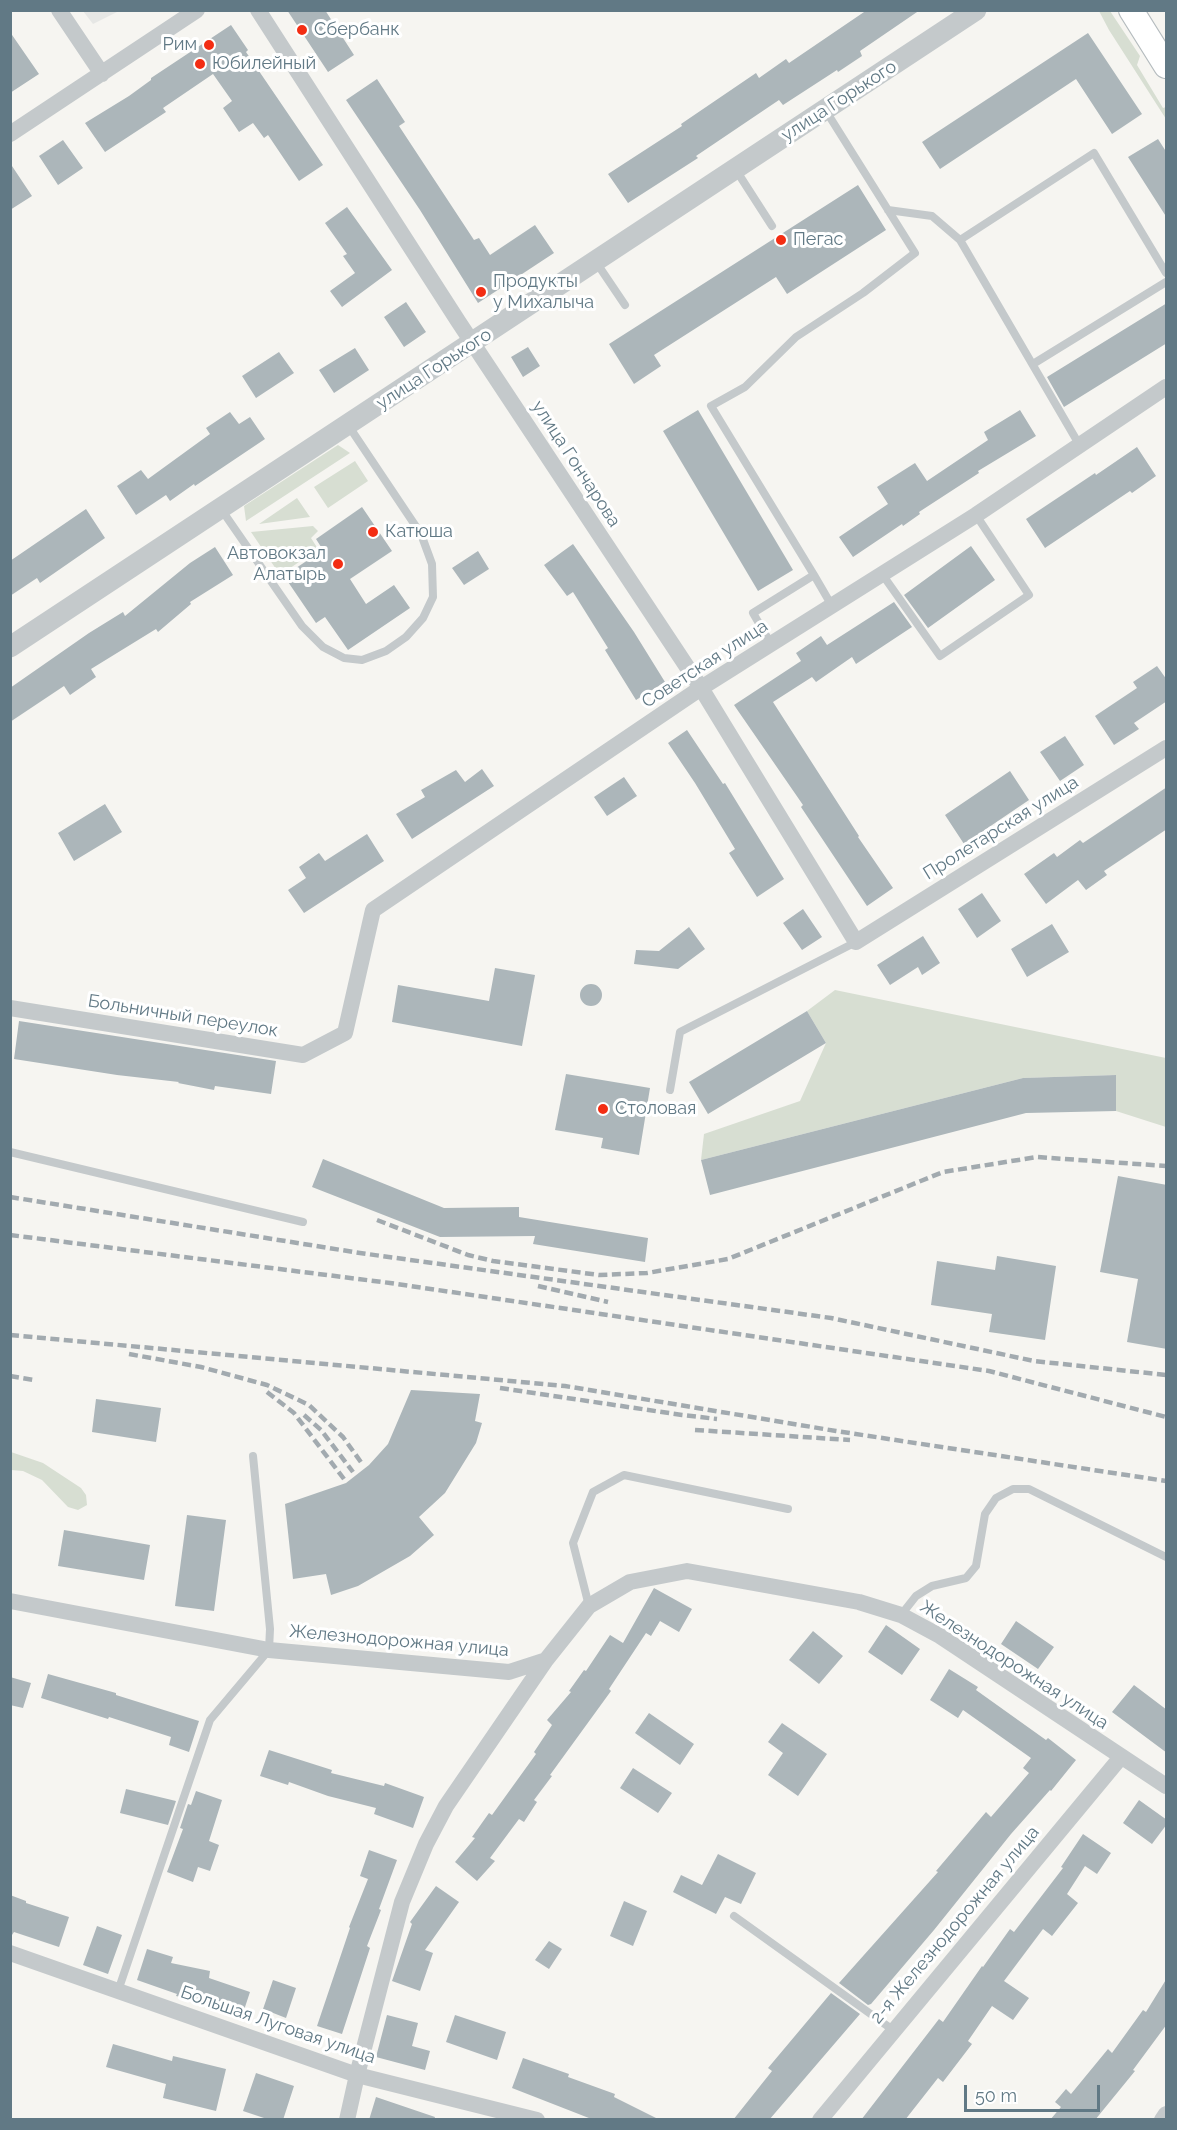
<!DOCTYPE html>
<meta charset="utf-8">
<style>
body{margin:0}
#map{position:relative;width:1177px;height:2130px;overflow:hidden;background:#f6f5f1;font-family:Raleway,sans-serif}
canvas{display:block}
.frame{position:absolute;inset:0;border:12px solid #617985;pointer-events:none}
.scale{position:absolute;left:964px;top:2085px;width:136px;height:27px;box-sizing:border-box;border:3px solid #617985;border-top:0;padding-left:8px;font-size:18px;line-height:21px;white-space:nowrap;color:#617985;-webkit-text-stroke:4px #fff;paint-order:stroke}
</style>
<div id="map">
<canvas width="1177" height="2130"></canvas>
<div class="frame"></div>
<div class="scale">50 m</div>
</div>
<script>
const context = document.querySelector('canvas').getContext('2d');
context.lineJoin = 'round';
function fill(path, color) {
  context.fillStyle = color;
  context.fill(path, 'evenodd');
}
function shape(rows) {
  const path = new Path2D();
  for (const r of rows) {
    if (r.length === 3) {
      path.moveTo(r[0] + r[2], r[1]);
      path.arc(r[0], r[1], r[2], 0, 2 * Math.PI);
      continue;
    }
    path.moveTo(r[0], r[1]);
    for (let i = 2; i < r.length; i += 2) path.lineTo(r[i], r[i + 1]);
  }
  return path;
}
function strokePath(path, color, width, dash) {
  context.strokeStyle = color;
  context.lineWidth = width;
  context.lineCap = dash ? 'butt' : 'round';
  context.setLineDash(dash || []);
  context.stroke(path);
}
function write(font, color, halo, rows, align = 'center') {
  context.font = font + ' Raleway,sans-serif';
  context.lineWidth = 6;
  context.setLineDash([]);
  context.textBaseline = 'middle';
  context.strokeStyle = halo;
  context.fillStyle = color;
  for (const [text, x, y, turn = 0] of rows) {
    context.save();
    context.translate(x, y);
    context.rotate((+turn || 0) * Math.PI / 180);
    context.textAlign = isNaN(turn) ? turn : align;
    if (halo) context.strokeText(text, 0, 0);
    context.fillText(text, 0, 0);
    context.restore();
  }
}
fill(shape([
 [83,11,119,11,93,24]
]), '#e6e7e5');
fill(shape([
 [1099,11,1110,11,1140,56,1137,65,1163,108,1166,107,1166,119,1109,30],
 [338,445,350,453,246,521,244,506],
 [355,461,368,481,328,508,314,487],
 [297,498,310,517,259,524],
 [313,526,318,531,311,538,318,549,280,575,251,532],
 [835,990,1166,1058,1166,1127,1116,1111,1116,1075,1023,1078,701,1160,704,1134,800,1101,826,1043,807,1011],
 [11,1452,43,1463,81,1488,86,1495,87,1505,78,1510,68,1507,42,1480,23,1471,11,1470]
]), '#d7ded2');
fill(shape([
 [287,10,325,10,354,55,328,72],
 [867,10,920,10,860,51,862,56,838,72,837,70,783,105,779,100,696,156,698,158,628,203,608,174,682,126,681,124,756,73,759,78,786,59,789,63],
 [231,25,248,50,246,52,323,165,299,181,268,135,264,138,253,123,239,132,223,108,232,101,213,74,163,108,166,112,105,152,85,123,129,96,151,80,151,78],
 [10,32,39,74,10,93],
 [1088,33,1142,114,1112,134,1076,79,940,169,922,142],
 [377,79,405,122,399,126,474,240,479,238,490,255,535,225,554,253,478,303,420,210,346,100],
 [1158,139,1167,153,1167,218,1128,157],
 [63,140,83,168,58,185,39,156],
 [10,163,32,196,10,210],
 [858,185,886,230,787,294,776,277,654,355,661,366,634,384,609,344],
 [347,207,392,270,342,307,330,291,355,273,343,256,347,254,325,223],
 [406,302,426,332,404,347,384,317],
 [1167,303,1167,343,1064,407,1047,377],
 [528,347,540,366,523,377,511,357],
 [355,348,369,370,334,393,319,370],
 [279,352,294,373,256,398,242,376],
 [698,410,793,570,758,591,663,431],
 [1020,410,1036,436,978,471,979,473,919,512,920,514,903,526,902,524,853,557,839,537,888,504,877,487,915,463,927,481,988,440,984,432],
 [230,412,239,424,250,417,265,439,195,486,194,484,170,501,166,495,136,515,117,486,141,470,148,479,210,434,206,428],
 [1137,447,1156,476,1132,493,1130,491,1045,548,1026,519,1095,473,1096,475],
 [362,507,392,551,350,579,366,604,394,585,410,608,348,650,325,617,316,623,284,576,323,550,316,539],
 [86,509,105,538,40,583,37,578,10,596,10,561],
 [573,544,634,632,665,682,636,700,605,650,608,648,573,592,567,596,544,565],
 [971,546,995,580,928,628,904,595],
 [215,547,233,575,190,602,191,604,158,632,156,629,91,669,96,677,70,695,64,686,10,722,10,688,89,633,123,612,125,616,190,563],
 [478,551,489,569,464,585,452,568],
 [894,602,912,627,856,664,852,657,816,682,812,677,773,702,859,836,858,837,893,888,867,906,801,807,803,805,734,705,801,661,796,653,821,636,827,645],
 [1157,666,1167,680,1167,701,1134,723,1139,729,1114,745,1095,716,1137,688,1133,682],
 [687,730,723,784,725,783,784,879,757,897,729,853,735,849,695,783,668,743],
 [1065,736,1084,765,1060,781,1040,752],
 [482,769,494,786,412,839,396,814,425,797,421,790,456,770,465,782],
 [1010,771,1029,800,964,844,945,815],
 [624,777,637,796,607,816,594,797],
 [1167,787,1167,829,1104,871,1107,875,1086,890,1078,880,1046,904,1024,874,1054,853,1057,857,1080,840,1083,843],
 [105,804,122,832,74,861,58,833],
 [367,834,384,861,304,913,288,890,306,878,299,867,319,853,325,861],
 [982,893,1001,921,977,938,958,909],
 [803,909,822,937,802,950,783,923],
 [1052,924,1069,952,1027,977,1011,949],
 [689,927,705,949,678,969,634,964,636,950,659,951],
 [923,936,940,963,922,975,918,967,890,985,877,965],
 [495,968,535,975,522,1046,392,1022,398,985,489,1001],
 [591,995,11],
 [807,1011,826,1043,708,1114,689,1082],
 [19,1021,276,1061,271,1094,215,1086,214,1090,178,1083,179,1082,117,1075,14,1059],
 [566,1074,650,1088,639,1155,601,1148,603,1138,555,1130],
 [1116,1075,1116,1111,1026,1113,710,1195,701,1160,1023,1078],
 [323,1159,444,1208,519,1207,519,1217,648,1238,645,1262,533,1244,535,1236,440,1237,312,1187],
 [1118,1176,1167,1185,1167,1349,1127,1342,1138,1279,1100,1272],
 [997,1256,1056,1266,1045,1340,989,1332,992,1314,931,1305,937,1261,995,1270],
 [411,1390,480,1394,475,1421,482,1423,476,1443,445,1493,419,1517,434,1535,410,1556,358,1586,331,1595,326,1574,293,1579,285,1504,346,1483,369,1465,388,1444],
 [96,1399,161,1408,156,1442,92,1432],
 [187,1515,226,1520,214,1611,175,1606],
 [64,1530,150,1545,144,1580,58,1566],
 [654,1588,692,1609,679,1632,660,1621,651,1636,646,1633,609,1689,611,1691,550,1775,552,1776,534,1800,537,1802,524,1822,519,1819,490,1858,495,1861,477,1881,455,1862,475,1838,472,1837,489,1813,492,1815,536,1754,534,1752,552,1725,547,1720,571,1692,569,1691,584,1670,586,1671,610,1635,623,1643],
 [1016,1621,1054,1647,1038,1669,1001,1644],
 [886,1625,920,1649,902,1675,868,1652],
 [813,1631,843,1656,819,1684,789,1660],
 [949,1669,978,1687,976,1690,1046,1740,1048,1738,1076,1760,1051,1791,1050,1790,1011,1834,934,1930,871,2004,868,2005,839,1983,938,1872,936,1871,986,1812,991,1817,1029,1773,1023,1768,1031,1758,963,1710,958,1718,930,1700],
 [48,1674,116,1693,116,1695,199,1721,189,1752,169,1745,171,1737,109,1717,108,1719,41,1698],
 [10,1677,31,1683,23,1708,10,1705],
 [1134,1685,1167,1710,1167,1753,1112,1712],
 [649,1713,694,1744,680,1765,635,1733],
 [782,1723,827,1754,798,1796,768,1775,783,1753,768,1742],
 [269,1750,332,1770,331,1773,384,1786,385,1783,424,1797,413,1828,374,1814,376,1808,328,1796,289,1782,288,1785,260,1776],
 [633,1768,672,1793,658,1813,620,1788],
 [126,1789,176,1801,168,1825,120,1813],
 [196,1791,222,1800,209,1841,219,1845,210,1871,198,1867,193,1882,167,1872,183,1829,180,1828,188,1804,191,1805],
 [1139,1800,1167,1820,1167,1824,1152,1844,1123,1823],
 [1083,1834,1111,1853,1097,1874,1085,1866,1067,1894,1078,1903,1052,1936,1043,1929,1004,1981,1029,1998,1013,2020,992,2006,968,2041,972,2044,943,2082,938,2078,905,2120,861,2120,939,2019,943,2022,982,1966,983,1967,1010,1929,1014,1932,1063,1868,1061,1867],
 [369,1850,397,1860,379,1909,381,1910,367,1946,370,1948,342,2034,317,2026,350,1928,349,1927,368,1879,360,1876],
 [718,1854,756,1873,741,1904,725,1897,716,1914,673,1892,681,1875,702,1885],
 [436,1886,459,1902,425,1950,433,1953,420,1991,392,1981,412,1924,410,1922],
 [10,1895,26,1901,26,1903,69,1917,59,1947,14,1932,10,1938],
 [624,1901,647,1911,633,1946,610,1936],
 [97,1926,122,1935,108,1974,83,1965],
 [549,1941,562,1949,549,1969,535,1960],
 [147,1949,173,1957,171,1963,210,1971,209,1978,250,1992,242,2016,216,2007,217,2005,176,1996,177,1994,137,1980],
 [1167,1978,1167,2024,1133,2070,1135,2071,1095,2120,1050,2120,1061,2107,1055,2102,1066,2089,1071,2094,1108,2049,1112,2053,1143,2010,1146,2012],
 [273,1980,296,1988,286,2018,263,2009],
 [831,1993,860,2014,769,2120,733,2120,772,2071,768,2068],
 [387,2015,418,2023,412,2046,430,2051,425,2070,376,2057],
 [455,2015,506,2032,497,2060,446,2042],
 [113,2044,172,2061,173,2056,226,2069,216,2111,163,2098,166,2084,106,2067],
 [523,2058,569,2074,568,2077,615,2094,614,2097,660,2120,594,2120,512,2088],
 [256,2073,294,2086,283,2120,270,2120,243,2111],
 [376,2097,435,2117,434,2120,369,2120]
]), '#acb6ba');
const secondary = shape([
 [1131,10,1166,66]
]);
strokePath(secondary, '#b4bbbe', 26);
strokePath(shape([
 [736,170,772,226],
 [888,210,932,216,960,240,1080,446],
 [960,240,1094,153,1166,273],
 [596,262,625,305],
 [1033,364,1166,282],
 [221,509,302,626,323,647,344,658,362,660,386,651,406,637,423,618,433,597,432,564,421,534,348,425],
 [882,574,940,656,1029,595,976,515],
 [814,575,832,606],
 [771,644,753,613,814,575,711,406,745,387,796,337,863,293,915,253,826,111],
 [670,1090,680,1032,856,942],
 [10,1152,303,1222],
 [589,1606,573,1543,593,1492,624,1475,788,1509],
 [901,1615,916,1596,932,1586,966,1578,976,1566,985,1514,996,1498,1013,1489,1029,1489,1166,1557],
 [734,1916,893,2030],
 [118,1991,210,1720,269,1650,270,1629,253,1456]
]), '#c4c9cb', 8);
strokePath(shape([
 [59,10,102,74],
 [258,10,458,321,701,688,856,942,1166,748],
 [10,134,197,10],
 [10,1008,303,1055,345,1033,373,910,701,688,976,515,1166,387],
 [10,1601,269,1650,509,1672,546,1660,589,1606,630,1582,687,1571,859,1602,901,1615,940,1636,1166,1786],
 [10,1953,357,2075,537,2120],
 [347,2120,357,2075,402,1902,426,1844,446,1806,546,1660],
 [820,2120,1121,1757],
 [1162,2120,1166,2114]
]), '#c4c9cb', 16);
strokePath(shape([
 [10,647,976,10]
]), '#c4c9cb', 21);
strokePath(secondary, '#fff', 24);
strokePath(shape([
 [10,1197,360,1253,831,1318,1034,1361,1166,1375],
 [377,1220,468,1255,493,1261,599,1275,647,1273,728,1259,943,1172,1037,1157,1166,1166],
 [10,1235,390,1283,989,1371,1166,1417],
 [538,1286,608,1302],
 [10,1335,565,1386,836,1431,1166,1481],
 [129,1354,201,1367,267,1385,309,1405,343,1437,363,1465],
 [10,1376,34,1380],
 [500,1388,682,1415,717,1419],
 [267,1392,294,1413,344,1479],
 [304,1415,321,1430,353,1472],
 [695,1430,850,1440]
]), '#a2aaaf', 4.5, [9, 4.5]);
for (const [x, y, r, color] of [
 [302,30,6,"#f32d13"],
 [209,45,6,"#f32d13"],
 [200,64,6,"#f32d13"],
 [781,240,6,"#f32d13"],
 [481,292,6,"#f32d13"],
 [373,532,6,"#f32d13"],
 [338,564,6,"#f32d13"],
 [603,1109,6,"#f32d13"]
]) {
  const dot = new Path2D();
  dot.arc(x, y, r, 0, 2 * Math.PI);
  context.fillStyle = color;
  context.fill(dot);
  strokePath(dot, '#fff', 2);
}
write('18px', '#617985', '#fff', [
 ["Сбербанк",314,30],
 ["Рим",197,45,"right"],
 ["Юбилейный",212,64],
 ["Пегас",793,240],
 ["Продукты",493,282],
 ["у Михалыча",493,303],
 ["Катюша",385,532],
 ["Автовокзал",326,554,"right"],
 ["Алатырь",326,575,"right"],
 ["Столовая",615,1109]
], 'left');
write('18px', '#617985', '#fff', [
 ["улица Горького",839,101,-33],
 ["улица Горького",434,369,-33],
 ["улица Гончарова",576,464,57],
 ["Советская улица",705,664,-33],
 ["Пролетарская улица",1001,828,-32],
 ["Больничный переулок",183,1016,9],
 ["Железнодорожная улица",399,1641,5],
 ["Железнодорожная улица",1014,1665,33],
 ["2-я Железнодорожная улица",955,1925,-50],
 ["Большая Луговая улица",278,2025,19]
]);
</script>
